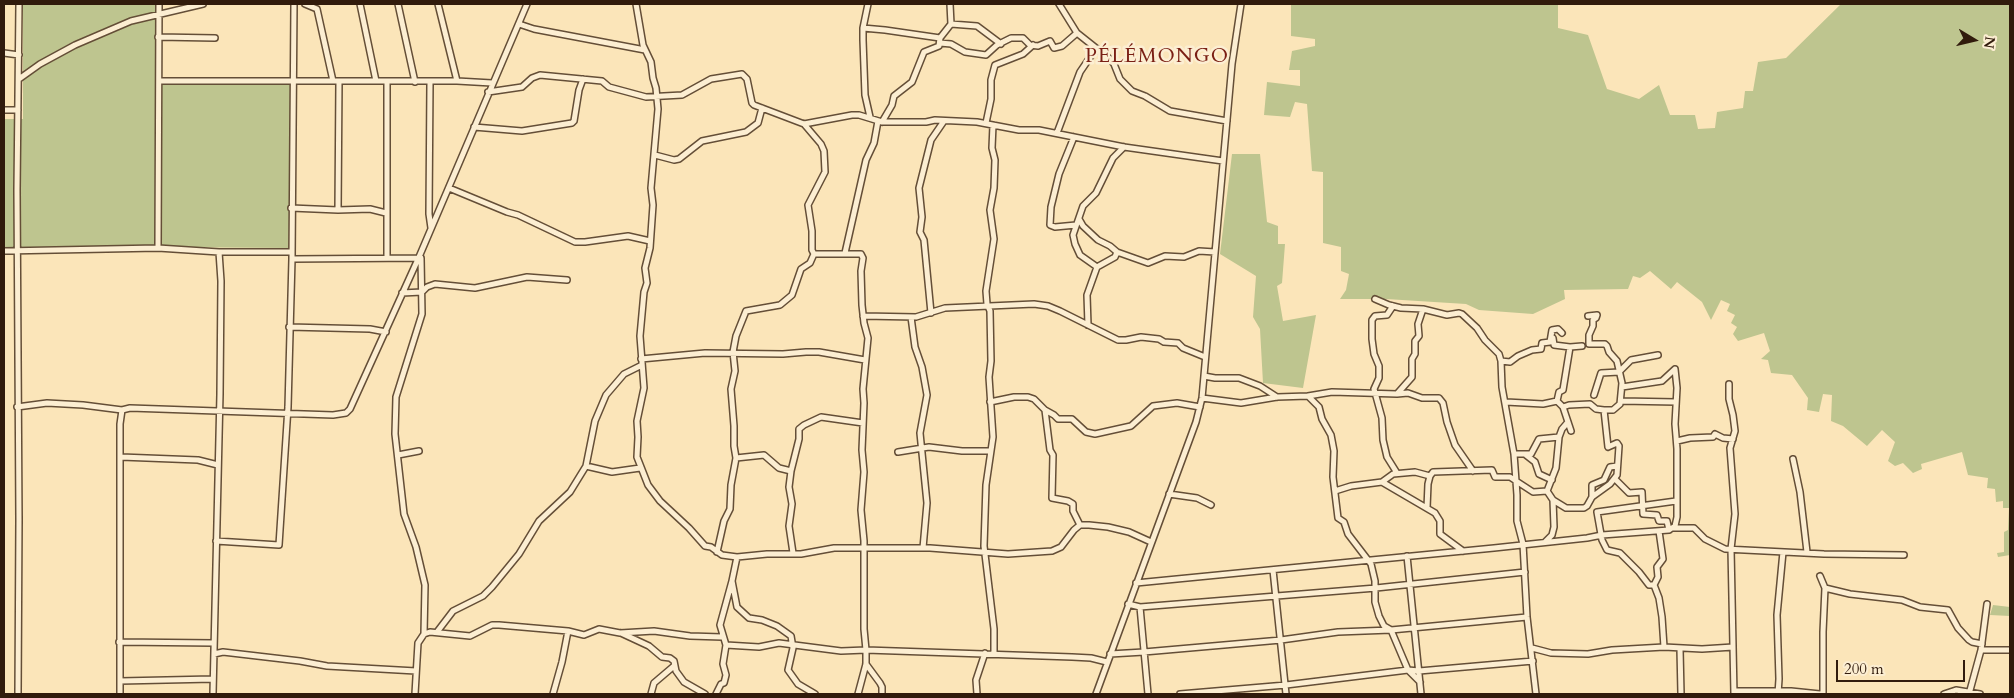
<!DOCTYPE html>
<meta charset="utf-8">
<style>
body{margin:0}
#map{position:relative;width:2014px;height:698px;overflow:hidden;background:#fbe5b9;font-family:Cardo,serif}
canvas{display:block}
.frame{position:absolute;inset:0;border:5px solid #311b0c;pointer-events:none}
.north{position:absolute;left:1949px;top:15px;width:50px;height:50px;-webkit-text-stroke:4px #fceed2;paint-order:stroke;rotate:99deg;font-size:14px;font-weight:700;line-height:20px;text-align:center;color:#311b0c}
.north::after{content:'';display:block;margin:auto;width:18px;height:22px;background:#311b0c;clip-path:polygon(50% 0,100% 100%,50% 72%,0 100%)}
.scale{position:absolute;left:1836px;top:660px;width:129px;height:22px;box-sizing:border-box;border:2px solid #311b0c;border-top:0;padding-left:6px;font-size:15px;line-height:18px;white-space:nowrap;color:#311b0c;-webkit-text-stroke:4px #fceed2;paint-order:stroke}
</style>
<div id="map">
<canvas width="2014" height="698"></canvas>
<div class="frame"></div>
<div class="north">N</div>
<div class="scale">200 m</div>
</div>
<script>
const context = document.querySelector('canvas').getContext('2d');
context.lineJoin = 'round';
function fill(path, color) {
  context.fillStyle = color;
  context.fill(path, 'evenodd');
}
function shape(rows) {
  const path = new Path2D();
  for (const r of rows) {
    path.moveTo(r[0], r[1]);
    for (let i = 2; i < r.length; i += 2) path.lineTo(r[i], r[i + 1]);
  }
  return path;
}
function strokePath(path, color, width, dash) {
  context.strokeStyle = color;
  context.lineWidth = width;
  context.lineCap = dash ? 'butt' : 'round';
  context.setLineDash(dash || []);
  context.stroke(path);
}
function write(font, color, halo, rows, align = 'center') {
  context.font = font + ' Cardo,serif';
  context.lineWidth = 5;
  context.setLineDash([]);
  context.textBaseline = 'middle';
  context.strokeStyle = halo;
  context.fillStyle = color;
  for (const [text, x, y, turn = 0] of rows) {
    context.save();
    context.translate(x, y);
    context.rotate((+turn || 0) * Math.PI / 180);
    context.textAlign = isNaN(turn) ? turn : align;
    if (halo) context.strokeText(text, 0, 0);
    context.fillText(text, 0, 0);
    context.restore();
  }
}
fill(shape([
 [23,4,158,4,158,85,291,83,289,248,158,247,4,253,4,119,23,119],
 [1291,4,1558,4,1558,28,1588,35,1607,89,1639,99,1659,85,1670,115,1695,115,1698,129,1715,128,1717,112,1743,108,1745,91,1753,91,1758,62,1786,58,1841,4,2010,4,2010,555,1998,557,1997,553,2004,552,2004,532,2008,530,2009,508,2003,508,2003,501,1996,502,1995,489,1987,488,1988,478,1968,475,1962,452,1921,464,1922,469,1913,473,1903,463,1895,466,1888,461,1895,442,1882,430,1867,446,1843,426,1831,421,1832,395,1823,394,1819,412,1807,410,1808,398,1792,375,1771,373,1768,360,1761,359,1770,351,1764,333,1738,341,1733,334,1737,327,1731,323,1735,315,1727,311,1730,304,1721,300,1711,320,1702,302,1677,282,1671,289,1650,271,1640,278,1633,276,1628,289,1564,290,1565,299,1533,314,1479,310,1466,304,1386,299,1340,299,1346,290,1349,274,1341,271,1341,247,1323,243,1323,172,1312,171,1307,104,1295,102,1290,117,1264,115,1267,82,1300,86,1300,70,1289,70,1292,51,1315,46,1315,39,1291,36],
 [1232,154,1260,154,1267,222,1278,226,1278,244,1285,244,1282,283,1277,286,1283,321,1316,315,1303,388,1263,383,1260,329,1253,317,1256,276,1220,254],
 [1993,605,2010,607,2010,616,1990,615]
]), '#bec58f');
const minor = shape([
 [305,4,317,9,333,81],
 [360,4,376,81],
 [398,4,415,82],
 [438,4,457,81],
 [636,4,643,45,651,62,653,78,656,88,658,109,651,188,653,205,650,248,645,268,647,283,644,292,640,336,644,388,637,421,638,437,637,457,648,485,660,501,689,528,705,546,711,547,722,555,737,557,767,554,801,554,834,548,930,548,1008,554,1052,551,1061,547,1074,530,1080,525,1089,525,1108,527,1129,532,1151,542],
 [868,4,863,28,863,40,865,95,870,117],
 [950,4,951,24,977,26,1001,44],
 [1059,4,1077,33,1111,60,1114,64,1120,79,1132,91,1145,96,1170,111,1227,121],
 [519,24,534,29,645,50],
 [863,28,885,30,940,38,939,46,924,52,912,82,894,96,892,105,882,122],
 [158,37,215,38],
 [940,38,951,24],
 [940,43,951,44,965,52,986,55,997,45,1011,38,1023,38,1030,45,1038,46,1050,41,1054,48,1062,46,1077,33],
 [4,53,19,55],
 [19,79,40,64,75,45,131,21,203,4],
 [159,81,457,81,492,83],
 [387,82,387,258],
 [430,83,429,214,431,228],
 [488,92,522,87,532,78,540,75,602,81,609,87,646,97,682,95,711,79,742,74,747,79,752,103,754,105,804,124,852,115,859,115,882,122,926,122,935,120,977,122,1019,130,1039,130,1124,147,1223,161],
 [4,110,18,110],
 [986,123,991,99,991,80,995,65,1023,54,1033,45],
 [993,125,992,148,995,160,994,188,990,210,994,239,986,291,987,304,990,311,991,361,989,377,993,437,986,485,984,546,994,629,994,653],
 [474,127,522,131,572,123,574,121,579,90,583,79],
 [1057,133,1080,72,1095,50],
 [1074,137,1059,174,1051,207,1050,225,1055,227,1076,225],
 [655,155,674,160,679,159,702,141,746,132,758,123,762,108],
 [449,188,507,212,518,215,575,242,585,242,628,236,650,241],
 [291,208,338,210,339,81],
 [338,210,370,209,386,213],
 [1079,219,1083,226,1098,240,1110,246,1117,252],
 [158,248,159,4],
 [4,251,158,248,219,252,292,252],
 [845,253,866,160,874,143,878,121],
 [814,254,861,254,863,258,861,271,862,305,864,323,868,338,863,389,864,403,862,450,864,472,861,510,864,541,864,629,866,650,1072,657,1091,658,1107,662],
 [292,259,421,258,422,314,396,397,395,434,404,514,416,547,425,585,424,634],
 [1097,267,1115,257,1117,252,1148,263,1165,256,1184,257,1199,251,1215,252],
 [402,293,422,292,427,287,435,284,475,288,527,277,567,280],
 [1375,299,1389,305,1401,308,1423,309,1447,315,1459,313,1462,314,1477,328,1485,340,1499,354,1501,361,1502,387,1514,454,1517,495,1517,521,1523,544,1527,617,1536,694],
 [1393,306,1387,315,1375,316,1372,320,1372,339,1374,354,1379,366,1379,378,1374,389,1382,418,1383,440,1387,457,1397,473],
 [931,313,924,240,920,232,922,217,919,188,931,140,944,121],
 [863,316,916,317,945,308,1034,304,1048,306,1060,311,1118,340,1126,340,1141,337,1159,339,1164,342,1178,343,1183,348,1205,357],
 [1588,316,1597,315,1596,318,1593,320,1593,326,1589,335,1589,344,1605,344,1607,346,1609,352,1617,361,1622,383,1620,404,1613,410,1604,410],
 [911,317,915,347,922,367,927,395,920,433,927,503,923,548],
 [1088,325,1087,295,1097,267,1080,255,1075,244,1073,235,1083,206,1096,193,1113,158,1124,147],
 [289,327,370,329,386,332],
 [1551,337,1553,338,1554,345,1570,347,1563,390,1559,392,1557,401],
 [1570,347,1582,346],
 [641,359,705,353,783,354,806,352,819,352,865,360],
 [1501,361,1510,362,1518,356,1532,350,1541,349,1542,343,1550,342,1552,330,1558,329,1562,333],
 [1204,376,1215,378,1239,378,1260,386,1277,397],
 [1729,384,1729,399,1733,415,1735,431,1730,448,1735,514,1731,549,1734,694],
 [1397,394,1408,393,1422,398,1439,398,1443,403,1447,422,1455,445,1473,471],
 [1594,395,1601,373,1619,372,1631,360,1658,355],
 [1308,396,1332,392,1397,394,1412,377,1412,359,1415,354,1415,341,1419,336,1418,324,1423,309],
 [1202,398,1241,403,1277,397,1308,396,1319,407,1322,419,1331,435,1334,451,1333,477,1338,518,1344,522,1348,534,1371,564,1375,581,1375,602,1379,616,1384,626,1391,630,1408,670,1420,682],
 [1621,401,1676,402],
 [990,402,1014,397,1028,397,1034,399,1045,410,1050,450,1053,455,1052,498,1068,501,1073,504,1073,511,1080,525],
 [1506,402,1543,404,1557,401,1563,407,1571,431],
 [17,407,47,403,83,405,122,410],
 [1045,410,1054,415,1058,419,1072,419,1086,432,1095,434,1131,426,1153,406,1177,403,1200,407],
 [1677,441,1690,438,1713,437,1715,434,1723,438,1733,439],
 [898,452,929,447,962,451,990,451],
 [1514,454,1531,454,1539,439,1559,437,1562,429,1568,422],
 [398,455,419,451],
 [1526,455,1535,462,1539,474,1552,480],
 [121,457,198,460,218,465],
 [736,458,764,455,779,468,791,471],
 [1793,459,1800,492,1807,552],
 [586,466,612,472,640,468],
 [1615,479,1629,493,1642,492,1643,514,1657,515,1659,521,1667,521,1669,530],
 [1382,482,1393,474,1415,472,1430,476],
 [1335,491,1351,486,1382,482,1435,513,1440,521,1440,534,1463,551],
 [1547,491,1553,500,1566,508,1584,508,1587,506,1592,497,1610,484,1617,475,1619,446,1617,443,1608,447,1604,410,1596,409,1590,404,1569,405,1563,407],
 [1169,494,1197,498,1211,505],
 [1592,497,1592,485,1604,480,1610,467,1617,466],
 [1427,508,1428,484,1430,476,1433,472,1492,470,1495,477,1510,477,1533,492,1547,491,1556,468,1559,437],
 [1673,528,1694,528,1705,539,1725,549,1824,554,1904,555],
 [1659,531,1663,559,1657,567,1658,577,1654,585,1659,598,1662,617,1664,647],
 [216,541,279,545,288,407,292,259,294,4],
 [1545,542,1552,535,1554,527,1553,500],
 [717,552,724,521,730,509,731,485,736,458,734,446,734,426,731,389,735,371,733,352,736,336,746,311,780,305,792,295,801,269,810,263,814,254,812,250,812,231,808,205,825,172,824,151,821,144,804,124],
 [793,553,789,526,792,504,789,487,791,471,799,439,799,429,804,425,821,417,863,423],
 [1407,556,1421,694],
 [737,557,732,581,737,607,749,618,762,620,777,626,791,636,793,648,788,670,798,684,815,694],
 [1273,570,1286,694],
 [1820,576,1825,588,1823,632,1823,694],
 [1136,583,1494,548,1587,538,1602,535,1669,530,1675,526,1677,517,1677,449,1675,424,1677,388,1675,369,1662,381,1622,387],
 [1654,585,1649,585,1639,572,1620,553,1607,550,1602,540,1597,512,1676,501],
 [1825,588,1850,594,1902,600,1920,607,1948,610,1958,628,1969,640,1972,642,1982,644],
 [1128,604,1140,607,1376,588,1525,572],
 [1140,607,1148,694],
 [437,632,453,611,483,596,492,587,519,554,539,521,570,492,586,466,595,421,606,395,624,374,642,365],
 [621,633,649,646,662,657,670,658,674,661,676,671,684,682,705,694],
 [119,642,214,643],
 [726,645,759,647,779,643,841,651,866,650,866,664,858,694],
 [1532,648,1551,653,1588,654,1612,650,1664,647,1702,649,1733,647],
 [1680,649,1681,694],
 [1981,650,2010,650],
 [214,654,223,652,300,661,327,666,416,671],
 [1110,654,1144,652,1281,640,1338,632,1391,630,1527,617],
 [866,664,880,683,882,687,882,694],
 [120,681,213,679],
 [1734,691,1791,691,1820,694],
 [18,694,19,519,17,190,19,4],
 [120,694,120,424,122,410,130,408,333,415,346,413,350,409,419,257,527,4],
 [213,694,220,394,221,281,219,252],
 [415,694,418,643,424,634,430,632,470,636,492,625,499,625,568,631,584,635,599,629,620,633,654,631,690,636,722,637],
 [553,694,562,662,568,631],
 [651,694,654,683,674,666],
 [716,694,721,684,724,683,726,675,723,664,726,645,720,625,732,581],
 [977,694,976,680,985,653],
 [1096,694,1196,422,1202,398,1232,64,1241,4],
 [1180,694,1286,685,1408,670,1419,671,1533,661],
 [1778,694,1779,679,1777,615,1783,552],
 [1944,694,1956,690,1980,694],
 [1969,694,1981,650,1987,604]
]);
strokePath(minor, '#644e37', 8);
strokePath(minor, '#fceed2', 5);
context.letterSpacing = '1px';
write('20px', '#7a1f14', '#fceed2', [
 ["PÉLÉMONGO",1157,57]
]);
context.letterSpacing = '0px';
</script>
